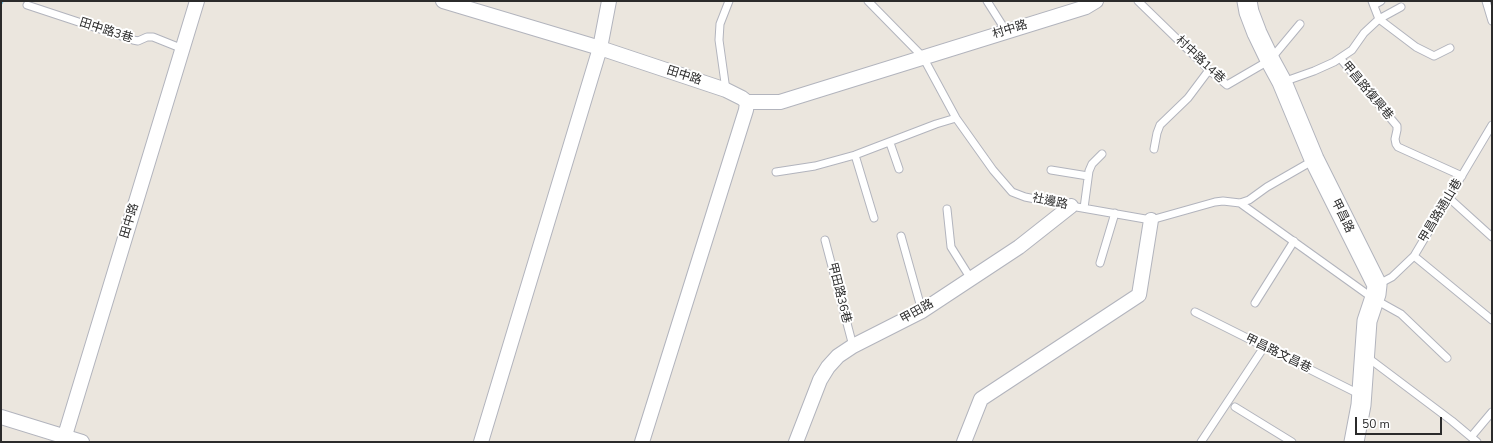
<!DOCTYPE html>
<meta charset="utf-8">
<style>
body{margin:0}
#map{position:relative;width:1493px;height:443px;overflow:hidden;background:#ebe6de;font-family:"Nunito Sans",sans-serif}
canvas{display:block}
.frame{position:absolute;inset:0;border:2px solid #2b2b2b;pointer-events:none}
.scale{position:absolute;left:1355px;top:417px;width:87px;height:18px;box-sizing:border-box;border:2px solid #2b2b2b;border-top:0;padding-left:5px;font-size:12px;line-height:14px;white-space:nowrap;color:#2b2b2b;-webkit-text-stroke:3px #fff;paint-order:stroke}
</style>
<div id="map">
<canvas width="1493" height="443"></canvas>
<div class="frame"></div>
<div class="scale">50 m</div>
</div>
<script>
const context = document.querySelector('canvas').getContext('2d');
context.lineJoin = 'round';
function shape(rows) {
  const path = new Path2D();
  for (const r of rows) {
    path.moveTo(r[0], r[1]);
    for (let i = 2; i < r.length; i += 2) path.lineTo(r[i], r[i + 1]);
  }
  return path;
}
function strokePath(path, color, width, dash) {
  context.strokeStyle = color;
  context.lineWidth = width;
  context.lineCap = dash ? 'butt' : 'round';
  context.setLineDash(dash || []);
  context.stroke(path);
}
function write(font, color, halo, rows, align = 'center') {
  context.font = font + ' "Nunito Sans","Noto Sans TC",sans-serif';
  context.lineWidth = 4;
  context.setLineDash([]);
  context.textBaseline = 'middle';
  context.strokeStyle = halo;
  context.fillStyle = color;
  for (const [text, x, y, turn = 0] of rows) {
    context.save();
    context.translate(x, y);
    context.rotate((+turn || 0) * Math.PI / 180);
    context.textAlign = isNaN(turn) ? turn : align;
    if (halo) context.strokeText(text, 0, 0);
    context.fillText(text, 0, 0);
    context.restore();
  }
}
strokePath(shape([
 [1,3,2,1]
]), '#7dc5e2', 3.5);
const lane = shape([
 [868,1,923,57,956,118,993,170,1012,192,1025,197,1071,206,1151,220,1215,202,1223,201,1240,203,1249,200,1267,187,1314,160],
 [987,1,1006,31],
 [1138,1,1209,70,1227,85,1270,60,1300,24],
 [1372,1,1379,19,1416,47,1434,56,1450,48],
 [1486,1,1492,21],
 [27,5,133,40,138,41,147,37,153,37,183,49],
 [1374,5,1381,1],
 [1340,58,1397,126,1397,130,1395,139,1396,144,1398,147,1462,176],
 [1283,82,1314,71,1334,62,1352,50,1364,33,1379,19,1401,7],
 [726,90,719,40,720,24,729,1],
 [890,143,899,169],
 [1154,149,1157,133,1160,125,1188,98,1209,70],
 [855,155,874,218],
 [1051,170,1088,176],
 [776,172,815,166,855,155,936,124,956,118],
 [1449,198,1492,237],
 [1240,203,1374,299,1401,314,1447,358],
 [1084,208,1089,171,1092,164,1102,154],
 [947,209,951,247,971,279],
 [901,236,922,311],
 [825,240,853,346],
 [1414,256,1492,320],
 [1100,263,1115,213],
 [1377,285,1392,277,1414,256,1492,125],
 [1255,303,1294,241],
 [1195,312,1361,395],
 [1367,357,1452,421,1477,442],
 [1235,407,1292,442],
 [1471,437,1492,412],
 [1201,442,1264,347]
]);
const street = shape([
 [443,1,600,48,726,90,742,98,747,102,780,102,1086,7,1096,1],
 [1,417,82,442],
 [63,442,197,1],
 [481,442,600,48,609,1],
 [642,442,746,110,747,102],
 [796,442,820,380,828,367,838,356,853,346,922,311,1019,247,1071,206],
 [964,442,981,399,1139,295,1151,220]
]);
const secondary = shape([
 [1247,1,1249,12,1257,33,1270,60,1282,82,1314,159,1377,285,1376,294,1367,321,1361,405,1354,442]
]);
strokePath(lane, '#b2b4bd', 9);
strokePath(street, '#b2b4bd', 16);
strokePath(secondary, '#b2b4bd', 21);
strokePath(lane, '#fff', 7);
strokePath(street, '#fff', 14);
strokePath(secondary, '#fff', 19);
write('12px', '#2b2b2b', '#fff', [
 ["村中路",1010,30,-17],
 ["田中路3巷",106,31,18],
 ["村中路14巷",1200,60,43],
 ["田中路",684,76,18],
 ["甲昌路復興巷",1367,91,50],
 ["社邊路",1050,202,12],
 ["甲昌路通山巷",1441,211,-59],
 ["甲昌路",1342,216,64],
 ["田中路",130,221,-73],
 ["甲田路36巷",839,293,76],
 ["甲田路",917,312,-29],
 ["甲昌路文昌巷",1278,354,26]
]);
</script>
